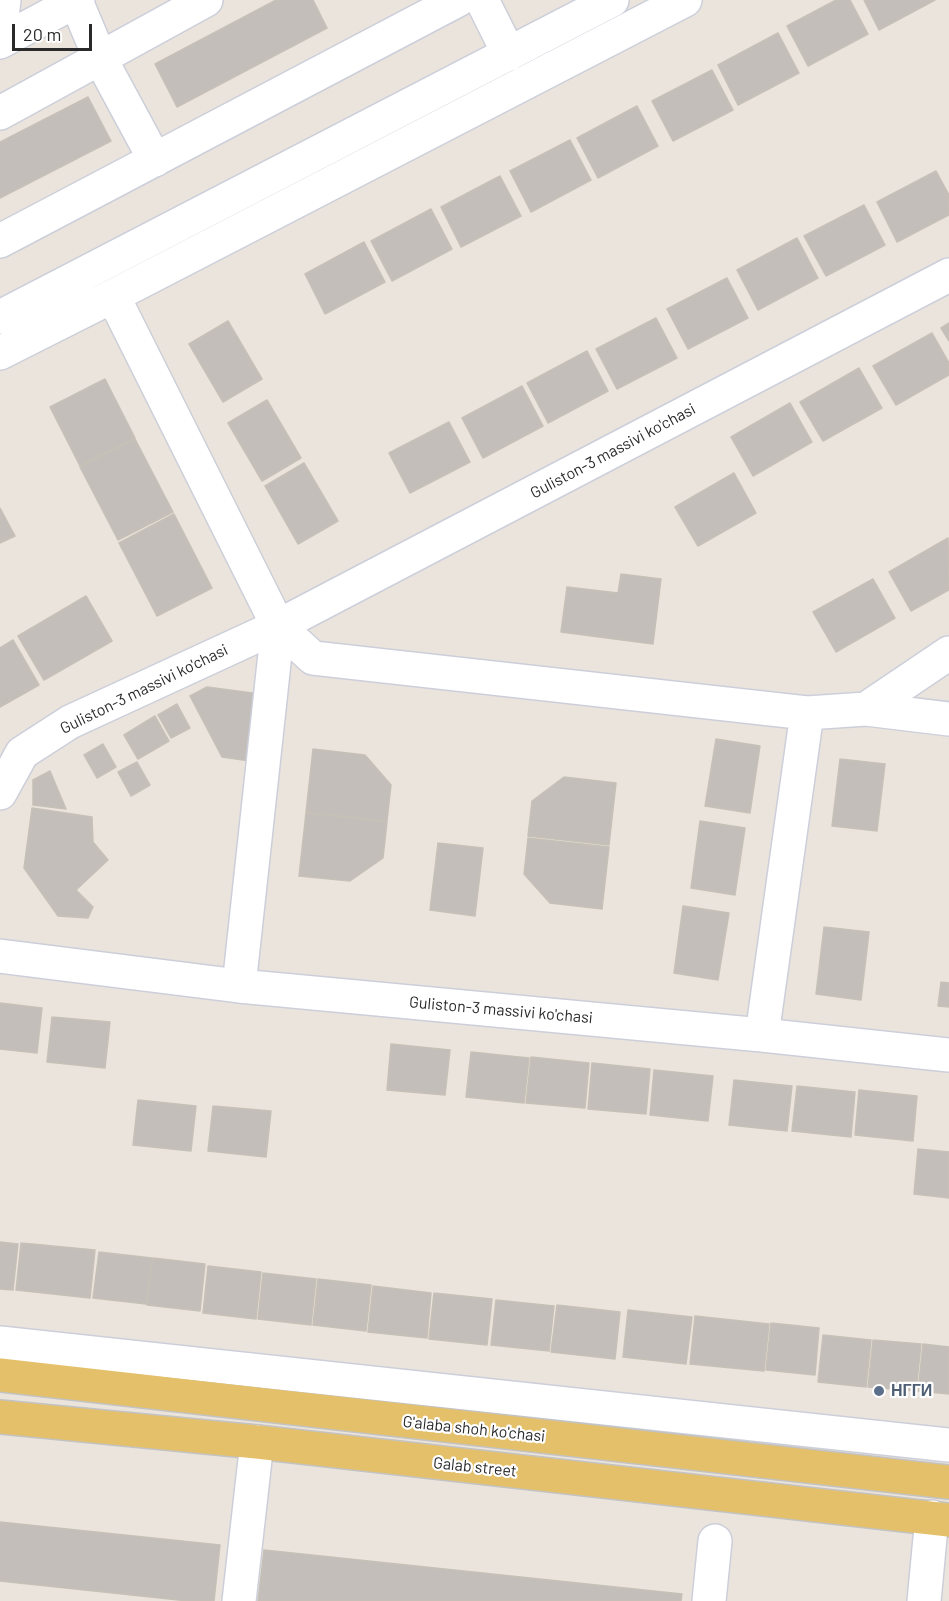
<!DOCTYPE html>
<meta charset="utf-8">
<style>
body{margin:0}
#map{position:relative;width:949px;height:1601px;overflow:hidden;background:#ebe4dd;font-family:Barlow,sans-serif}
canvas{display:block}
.scale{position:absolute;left:12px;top:24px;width:80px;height:27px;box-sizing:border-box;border:3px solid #2a2a2a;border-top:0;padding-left:8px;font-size:18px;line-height:21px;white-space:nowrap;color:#2a2a2a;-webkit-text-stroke:4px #fff;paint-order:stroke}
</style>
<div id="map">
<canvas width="949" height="1601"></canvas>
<div class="scale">20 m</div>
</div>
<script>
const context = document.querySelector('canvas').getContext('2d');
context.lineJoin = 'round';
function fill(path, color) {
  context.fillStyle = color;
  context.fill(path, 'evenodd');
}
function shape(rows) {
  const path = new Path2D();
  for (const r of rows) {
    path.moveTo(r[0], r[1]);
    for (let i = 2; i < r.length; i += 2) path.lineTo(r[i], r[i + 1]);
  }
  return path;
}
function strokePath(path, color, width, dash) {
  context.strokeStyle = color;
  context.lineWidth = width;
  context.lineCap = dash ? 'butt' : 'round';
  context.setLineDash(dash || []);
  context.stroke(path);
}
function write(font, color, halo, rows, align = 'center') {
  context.font = font + ' Barlow,sans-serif';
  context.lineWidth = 4.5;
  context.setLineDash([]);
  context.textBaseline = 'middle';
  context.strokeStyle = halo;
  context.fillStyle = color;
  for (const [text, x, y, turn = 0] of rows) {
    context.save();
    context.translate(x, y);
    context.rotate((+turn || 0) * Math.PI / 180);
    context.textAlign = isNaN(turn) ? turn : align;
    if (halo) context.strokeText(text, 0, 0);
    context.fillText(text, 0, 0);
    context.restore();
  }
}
const building = shape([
 [276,0,313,0,327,28,177,107,155,64,276,0],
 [836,0,850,0,868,34,808,66,787,26,836,0],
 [864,0,935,0,879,30,864,0],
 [778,33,799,73,738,105,718,65,778,33],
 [712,70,733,110,673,141,652,101,712,70],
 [88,97,111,141,0,198,0,142,88,97],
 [637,106,658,146,598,178,577,138,637,106],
 [570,140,591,180,531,212,510,171,570,140],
 [936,171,949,195,949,215,897,242,877,202,936,171],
 [500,176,521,216,461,247,441,207,500,176],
 [864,205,885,245,826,276,804,236,864,205],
 [431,209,452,249,392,281,371,241,431,209],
 [797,238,818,278,758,310,737,270,797,238],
 [364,242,385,282,325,314,305,274,364,242],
 [727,278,748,318,688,349,667,309,727,278],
 [656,318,677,358,617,389,596,349,656,318],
 [228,321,262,379,223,402,189,344,228,321],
 [949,323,949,341,941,328,949,323],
 [932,333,949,363,949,375,896,405,873,366,932,333],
 [587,351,608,391,548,423,527,383,587,351],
 [859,368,882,408,823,441,800,402,859,368],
 [105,379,135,438,80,466,50,407,105,379],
 [522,386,543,426,483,458,462,418,522,386],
 [267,400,301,458,262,481,228,423,267,400],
 [790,403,812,442,753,476,731,437,790,403],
 [449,422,470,462,410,493,389,453,449,422],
 [135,439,173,512,118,540,80,467,135,439],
 [304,463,338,521,298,544,265,486,304,463],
 [734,473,756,513,698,546,675,507,734,473],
 [0,508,15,536,0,543,0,508],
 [174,514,212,588,157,616,119,543,174,514],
 [948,538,949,590,911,611,889,572,948,538],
 [621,574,661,579,653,644,561,632,567,587,618,593,621,574],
 [873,579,895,618,836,652,813,612,873,579],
 [86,596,112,641,44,680,18,636,86,596],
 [13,640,39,685,0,707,0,648,13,640],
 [207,687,260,694,250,761,222,757,190,696,207,687],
 [177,704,190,728,171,738,158,715,177,704],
 [155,716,169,741,138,759,124,735,155,716],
 [716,739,760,746,750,813,705,806,716,739],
 [103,744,116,767,97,778,84,755,103,744],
 [313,749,365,755,391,785,387,821,306,812,313,749],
 [840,759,885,764,877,831,832,826,840,759],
 [137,762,150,785,131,796,118,772,137,762],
 [50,771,66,809,33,805,33,780,50,771],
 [564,777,616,783,609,845,528,836,532,801,564,777],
 [32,808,92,817,93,842,108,860,76,890,93,907,88,918,58,916,24,868,32,808],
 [306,813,387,822,383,858,350,881,299,876,306,813],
 [700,821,745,828,735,895,691,888,700,821],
 [528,838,609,847,602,909,550,903,524,874,528,838],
 [438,843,483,848,475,916,430,910,438,843],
 [683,906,729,913,718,980,674,973,683,906],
 [824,927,869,932,861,1000,816,994,824,927],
 [941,982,949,983,949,1007,938,1006,941,982],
 [0,1003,42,1008,37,1053,0,1049,0,1003],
 [52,1017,110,1022,105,1068,47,1062,52,1017],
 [391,1044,450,1050,445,1095,387,1090,391,1044],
 [471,1052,529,1058,524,1103,466,1097,471,1052],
 [531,1057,589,1063,585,1108,526,1103,531,1057],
 [592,1063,650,1069,646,1114,588,1109,592,1063],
 [654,1070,713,1076,708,1121,650,1115,654,1070],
 [734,1080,792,1086,787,1131,729,1125,734,1080],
 [797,1086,855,1092,851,1137,792,1131,797,1086],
 [859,1090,917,1096,913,1141,855,1135,859,1090],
 [138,1100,196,1106,191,1151,133,1145,138,1100],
 [213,1106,271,1111,266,1157,208,1151,213,1106],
 [918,1149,949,1152,949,1198,914,1194,918,1149],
 [0,1242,18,1244,13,1290,0,1289,0,1242],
 [21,1243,95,1250,90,1298,16,1290,21,1243],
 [99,1252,152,1258,146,1304,93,1298,99,1252],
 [153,1258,205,1264,200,1311,147,1305,153,1258],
 [208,1266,261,1272,256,1319,203,1313,208,1266],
 [263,1273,316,1279,311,1325,258,1319,263,1273],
 [318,1279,371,1285,366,1331,313,1325,318,1279],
 [373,1286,431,1293,427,1338,368,1332,373,1286],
 [434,1293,492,1299,487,1345,429,1339,434,1293],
 [496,1300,554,1306,549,1351,491,1345,496,1300],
 [557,1305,620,1312,615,1359,551,1352,557,1305],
 [628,1310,692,1317,686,1364,623,1357,628,1310],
 [695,1316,769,1324,764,1371,690,1364,695,1316],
 [771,1323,819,1328,815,1375,766,1370,771,1323],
 [823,1335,871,1340,866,1387,818,1382,823,1335],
 [873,1340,921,1344,916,1391,868,1387,873,1340],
 [923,1344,949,1347,949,1394,918,1391,923,1344],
 [0,1522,220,1545,214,1601,188,1601,0,1581,0,1522],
 [264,1550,682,1594,681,1601,258,1601,264,1550]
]);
fill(building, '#c3beba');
strokePath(building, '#c6c0b7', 1.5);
const minor = shape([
 [482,0,509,54],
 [76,1,100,58,155,160],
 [0,34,4,0],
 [0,42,78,0],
 [0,113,206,0],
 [0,241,458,0],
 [113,296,278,626,313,658,807,713,866,709,949,719],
 [0,317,612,0],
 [0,353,113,296,685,0],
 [866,709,949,653],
 [0,793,22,753,70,722,278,626,949,275],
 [0,956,239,986,762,1035,949,1055],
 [239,986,278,626],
 [762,1035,807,713],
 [0,1343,949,1445],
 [239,1601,257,1442],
 [709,1601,715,1541],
 [924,1601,932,1517]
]);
const major = shape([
 [0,1375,949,1482],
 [0,1417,257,1442,949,1520]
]);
strokePath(minor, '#cccfda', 36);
strokePath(major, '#c3c3c3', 36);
strokePath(minor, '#fff', 33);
strokePath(major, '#e4c06a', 33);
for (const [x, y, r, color] of [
 [879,1391,6,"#5c6f8a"]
]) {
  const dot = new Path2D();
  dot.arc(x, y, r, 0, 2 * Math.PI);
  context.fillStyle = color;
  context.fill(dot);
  strokePath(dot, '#fff', 2);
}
write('16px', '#2a2a2a', '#fff', [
 ["Guliston-3 massivi ko'chasi",613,451,-28],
 ["Guliston-3 massivi ko'chasi",144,689,-26],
 ["Guliston-3 massivi ko'chasi",501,1010,5],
 ["G'alaba shoh ko'chasi",474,1429,6],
 ["Galab street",475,1467,6]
]);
write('bold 16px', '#4e5e75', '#fff', [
 ["НГГИ",891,1391]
], 'left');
</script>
